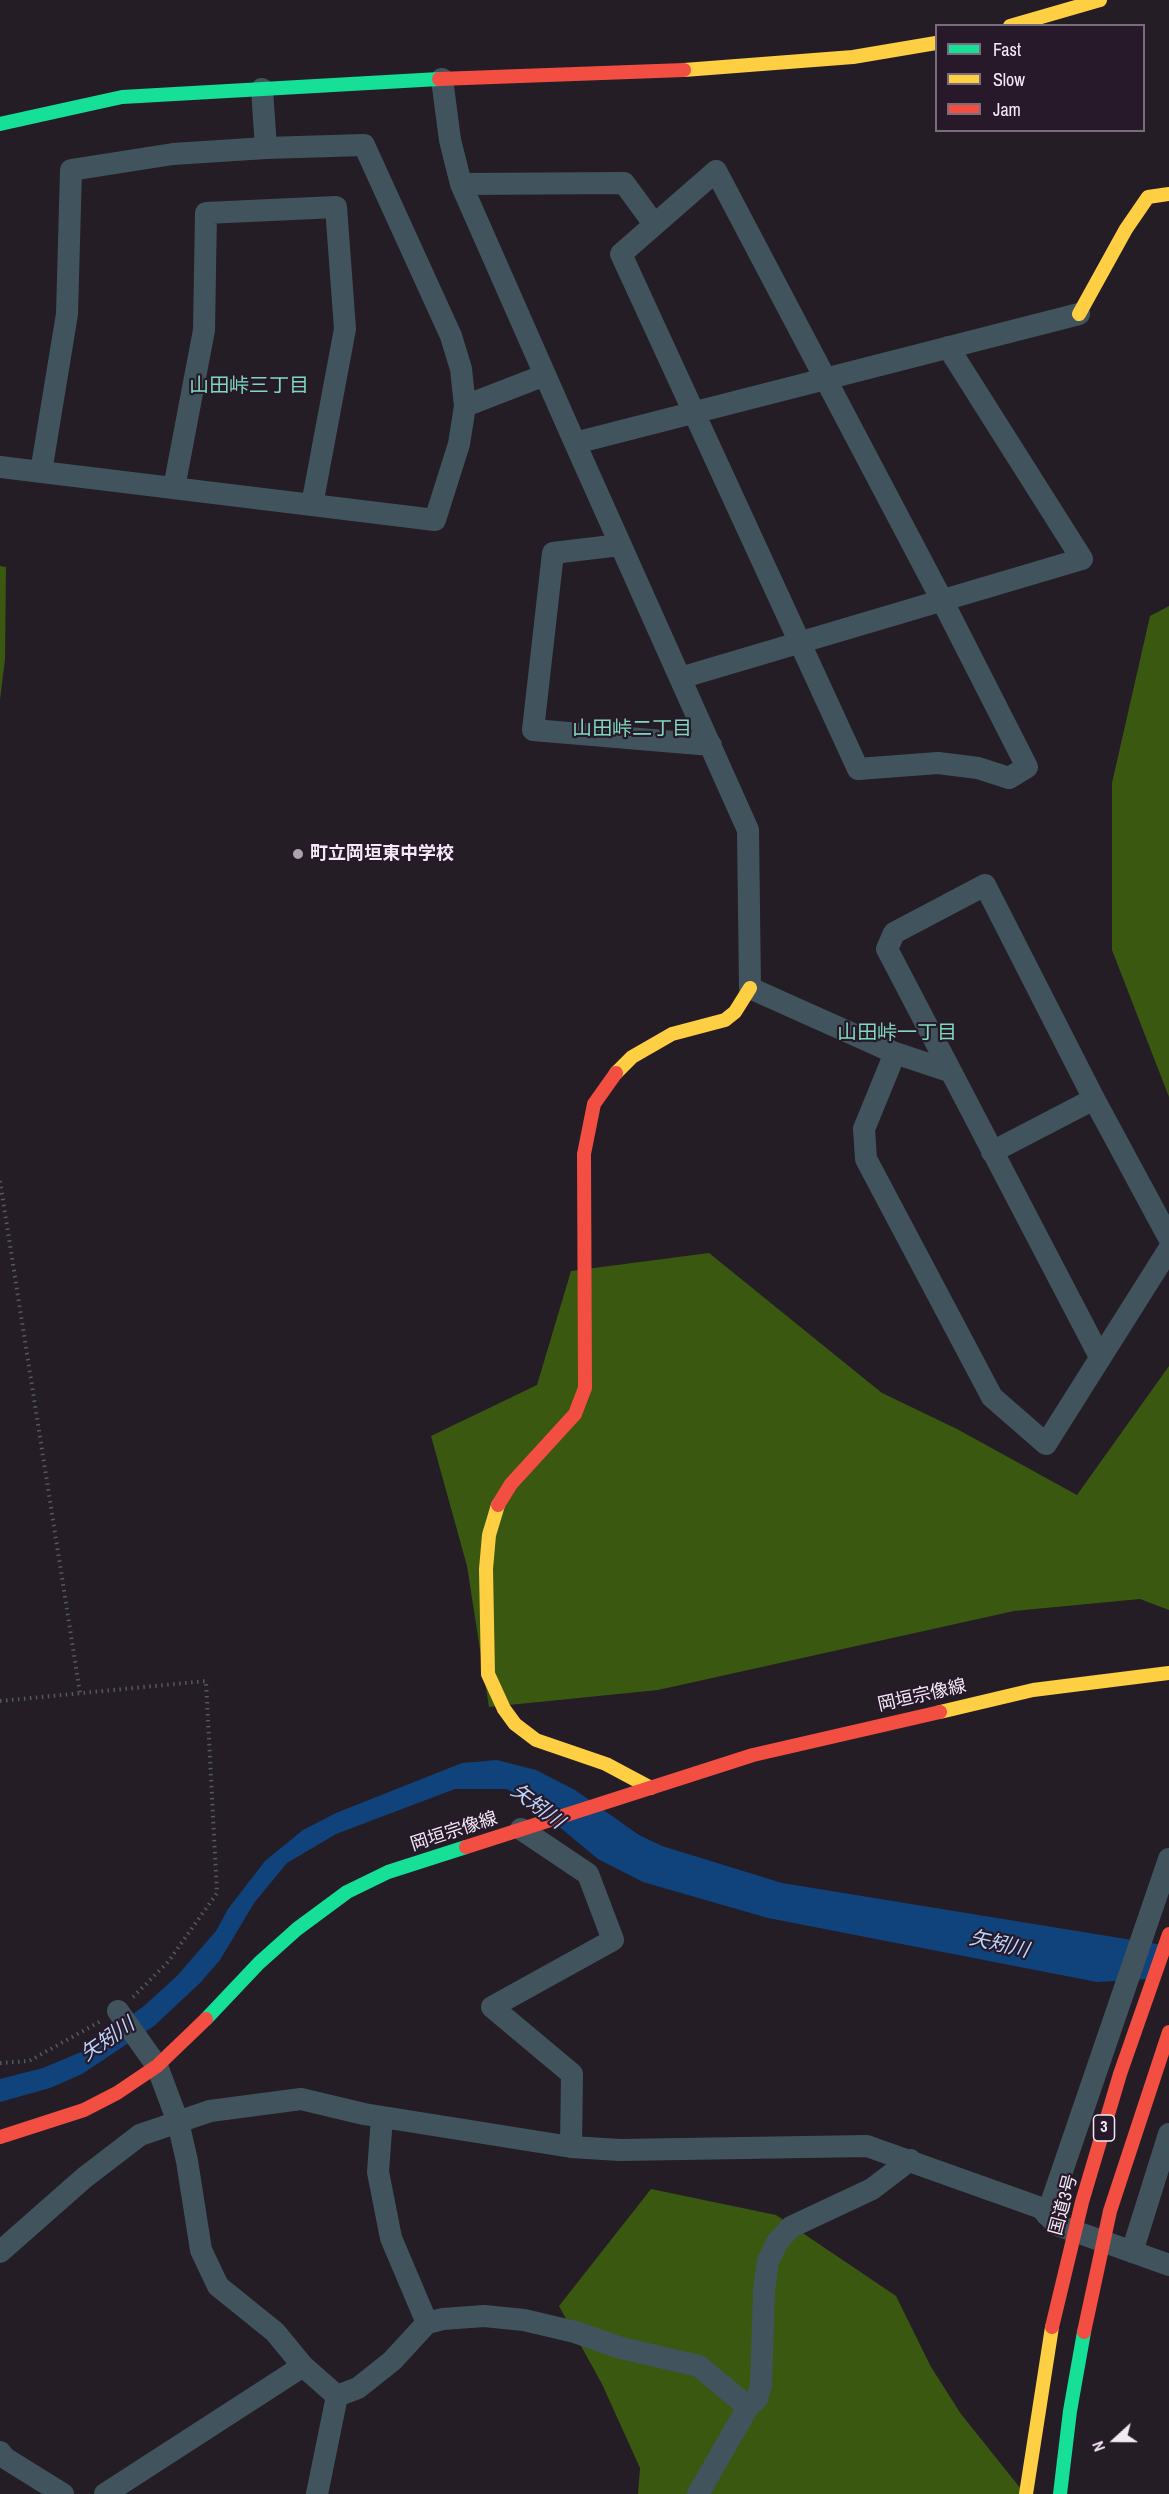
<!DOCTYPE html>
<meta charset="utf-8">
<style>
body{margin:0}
#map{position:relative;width:1169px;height:2494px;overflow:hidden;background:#241d26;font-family:"Archivo Narrow",sans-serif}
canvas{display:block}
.legend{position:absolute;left:935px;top:24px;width:210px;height:108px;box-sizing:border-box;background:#27192a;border:2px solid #796d7c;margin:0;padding:8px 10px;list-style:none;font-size:18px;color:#f4eaf6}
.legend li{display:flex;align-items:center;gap:12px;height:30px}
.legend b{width:30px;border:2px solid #796d7c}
.north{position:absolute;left:1085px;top:2410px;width:60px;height:60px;-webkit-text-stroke:4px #27192a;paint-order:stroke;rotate:249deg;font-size:16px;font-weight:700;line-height:24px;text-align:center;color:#f4eaf6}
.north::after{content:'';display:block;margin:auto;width:21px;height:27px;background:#f4eaf6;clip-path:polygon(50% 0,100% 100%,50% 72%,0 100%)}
</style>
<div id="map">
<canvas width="1169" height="2494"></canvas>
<ul class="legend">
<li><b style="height:8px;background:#16e098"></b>Fast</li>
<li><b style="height:8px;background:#ffcf43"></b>Slow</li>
<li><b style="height:8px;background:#f24e42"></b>Jam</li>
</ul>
<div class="north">N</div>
</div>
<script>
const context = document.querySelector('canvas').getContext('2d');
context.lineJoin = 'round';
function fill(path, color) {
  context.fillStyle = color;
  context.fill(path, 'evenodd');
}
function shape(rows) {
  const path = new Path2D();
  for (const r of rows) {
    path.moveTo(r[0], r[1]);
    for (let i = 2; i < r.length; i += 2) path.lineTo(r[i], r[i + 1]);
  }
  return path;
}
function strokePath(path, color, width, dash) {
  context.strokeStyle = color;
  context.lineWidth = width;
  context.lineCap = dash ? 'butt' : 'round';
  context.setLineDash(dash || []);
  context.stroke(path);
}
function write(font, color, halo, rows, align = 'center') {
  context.font = font + ' "Archivo Narrow","Noto Sans JP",sans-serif';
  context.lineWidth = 4.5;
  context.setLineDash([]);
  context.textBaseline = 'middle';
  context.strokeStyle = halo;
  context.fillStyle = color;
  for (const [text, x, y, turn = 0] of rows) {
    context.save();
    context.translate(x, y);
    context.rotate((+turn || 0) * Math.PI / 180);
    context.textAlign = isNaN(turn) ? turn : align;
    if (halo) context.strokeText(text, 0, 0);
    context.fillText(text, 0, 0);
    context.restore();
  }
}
fill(shape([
 [0,566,6,567,5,659,0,700],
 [1169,606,1169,1097,1112,950,1112,783,1150,616],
 [709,1253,882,1393,957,1429,1077,1495,1169,1366,1169,1610,1140,1599,1014,1611,658,1690,489,1707,467,1566,431,1436,537,1385,571,1271],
 [651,2189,776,2215,896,2296,931,2367,961,2414,1025,2494,638,2494,640,2468,602,2384,559,2306]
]), '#3a580f');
fill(shape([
 [497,1760,536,1770,575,1790,639,1835,662,1846,782,1883,1169,1946,1148,1979,1097,1982,768,1918,643,1882,598,1859,522,1796,506,1789,455,1789,336,1834,287,1863,254,1903,220,1960,200,1983,154,2026,82,2074,50,2088,0,2102,0,2079,43,2068,81,2052,144,2006,177,1976,216,1931,228,1909,265,1861,303,1830,336,1813,462,1763]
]), '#10437c');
strokePath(shape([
 [0,1181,80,1693],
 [0,1701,206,1681,217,1893,168,1962,133,1997],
 [0,2063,29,2061,101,2021]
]), '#525962', 4, [1.5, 4.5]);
strokePath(shape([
 [442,79,450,140,461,184,575,443],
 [266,148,364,145,451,336,461,369,465,406],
 [716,171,943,602,1027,767,1009,778,978,768,938,763,858,769,621,254,716,171],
 [461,184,624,183,654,224],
 [0,467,435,520,459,444,465,406,545,375],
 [41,472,67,314,71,170,173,154,266,148,262,89],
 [174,488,204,330,206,213,336,207,345,329,312,505],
 [620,545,553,553,533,730,711,745],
 [680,678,1082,559,948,347],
 [895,1053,864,1129,866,1159,992,1397,1046,1444,1169,1249],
 [949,1071,895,1053,750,988,748,830,575,443,1079,314],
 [992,1152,1094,1099],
 [1100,1357,887,949,894,933,985,885,1094,1099,1169,1238],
 [521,1829,588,1874,613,1940,492,2007,572,2074,571,2147],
 [118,2011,157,2066,178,2122,187,2161,201,2250,218,2286,275,2332,303,2366,337,2396],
 [382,2117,378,2172,391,2238,427,2323],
 [1047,2215,1169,1859],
 [0,2252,84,2178,140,2135,210,2111,301,2099,364,2114,571,2147,620,2150,867,2146,1041,2208,1057,2225,1169,2265],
 [1132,2252,1169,2134],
 [337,2396,358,2388,392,2361,427,2323,443,2319,484,2316,524,2320,575,2332,621,2348,699,2366,748,2407],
 [0,2452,5,2458,63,2494],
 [105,2494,303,2366],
 [317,2494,337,2396],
 [698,2494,748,2407,757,2399,761,2385,764,2291,768,2261,778,2241,791,2227,872,2189,910,2160]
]), '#41545d', 22);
strokePath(shape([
 [0,124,122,97,439,79],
 [206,2019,259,1963,297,1929,347,1892,388,1872,466,1847],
 [1060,2494,1070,2411,1084,2332]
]), '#16e098', 14);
strokePath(shape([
 [1010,26,1100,0],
 [684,70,853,57,936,43],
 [1079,314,1126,229,1148,197,1169,194],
 [616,1073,632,1057,672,1034,725,1020,735,1012,750,988],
 [498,1505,489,1535,486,1569,488,1674,504,1709,515,1724,536,1740,606,1764,651,1788],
 [940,1712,1033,1690,1169,1673],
 [1026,2494,1052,2327]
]), '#ffcf43', 14);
strokePath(shape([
 [439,79,684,70],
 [498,1505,511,1484,575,1414,585,1388,584,1154,594,1104,616,1073],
 [466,1847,753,1755,940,1712],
 [0,2137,84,2110,117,2093,157,2066,206,2019]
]), '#f24e42', 14);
strokePath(shape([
 [1052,2327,1082,2202,1120,2074,1169,1934],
 [1084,2332,1110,2211,1169,2032]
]), '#f24e42', 14);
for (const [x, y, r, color] of [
 [298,854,6,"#aba2ad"]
]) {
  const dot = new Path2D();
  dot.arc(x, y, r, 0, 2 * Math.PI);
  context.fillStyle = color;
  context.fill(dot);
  strokePath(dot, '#27192a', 2);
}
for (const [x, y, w] of [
 [1104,2128,21]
]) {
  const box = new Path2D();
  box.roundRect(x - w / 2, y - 13, w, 26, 4.5);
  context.fillStyle = '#27192a';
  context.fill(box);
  strokePath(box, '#f4eaf6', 1.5);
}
write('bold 16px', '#f4eaf6', null, [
 ["3",1104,2128]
]);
write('bold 18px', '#f4eaf6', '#27192a', [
 ["町立岡垣東中学校",310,854]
], 'left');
write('18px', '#f4eaf6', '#27192a', [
 ["岡垣宗像線",922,1696,-13],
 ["岡垣宗像線",454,1832,-18],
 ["国道3号",1064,2205,-75]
]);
write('20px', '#7ddaba', '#27192a', [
 ["山田峠三丁目",249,387],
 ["山田峠二丁目",632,730],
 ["山田峠一丁目",897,1034]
]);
write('italic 20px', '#bad6fa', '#27192a', [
 ["矢矧川",537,1807,37],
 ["矢矧川",999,1945,13],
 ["矢矧川",108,2040,-35]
]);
</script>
